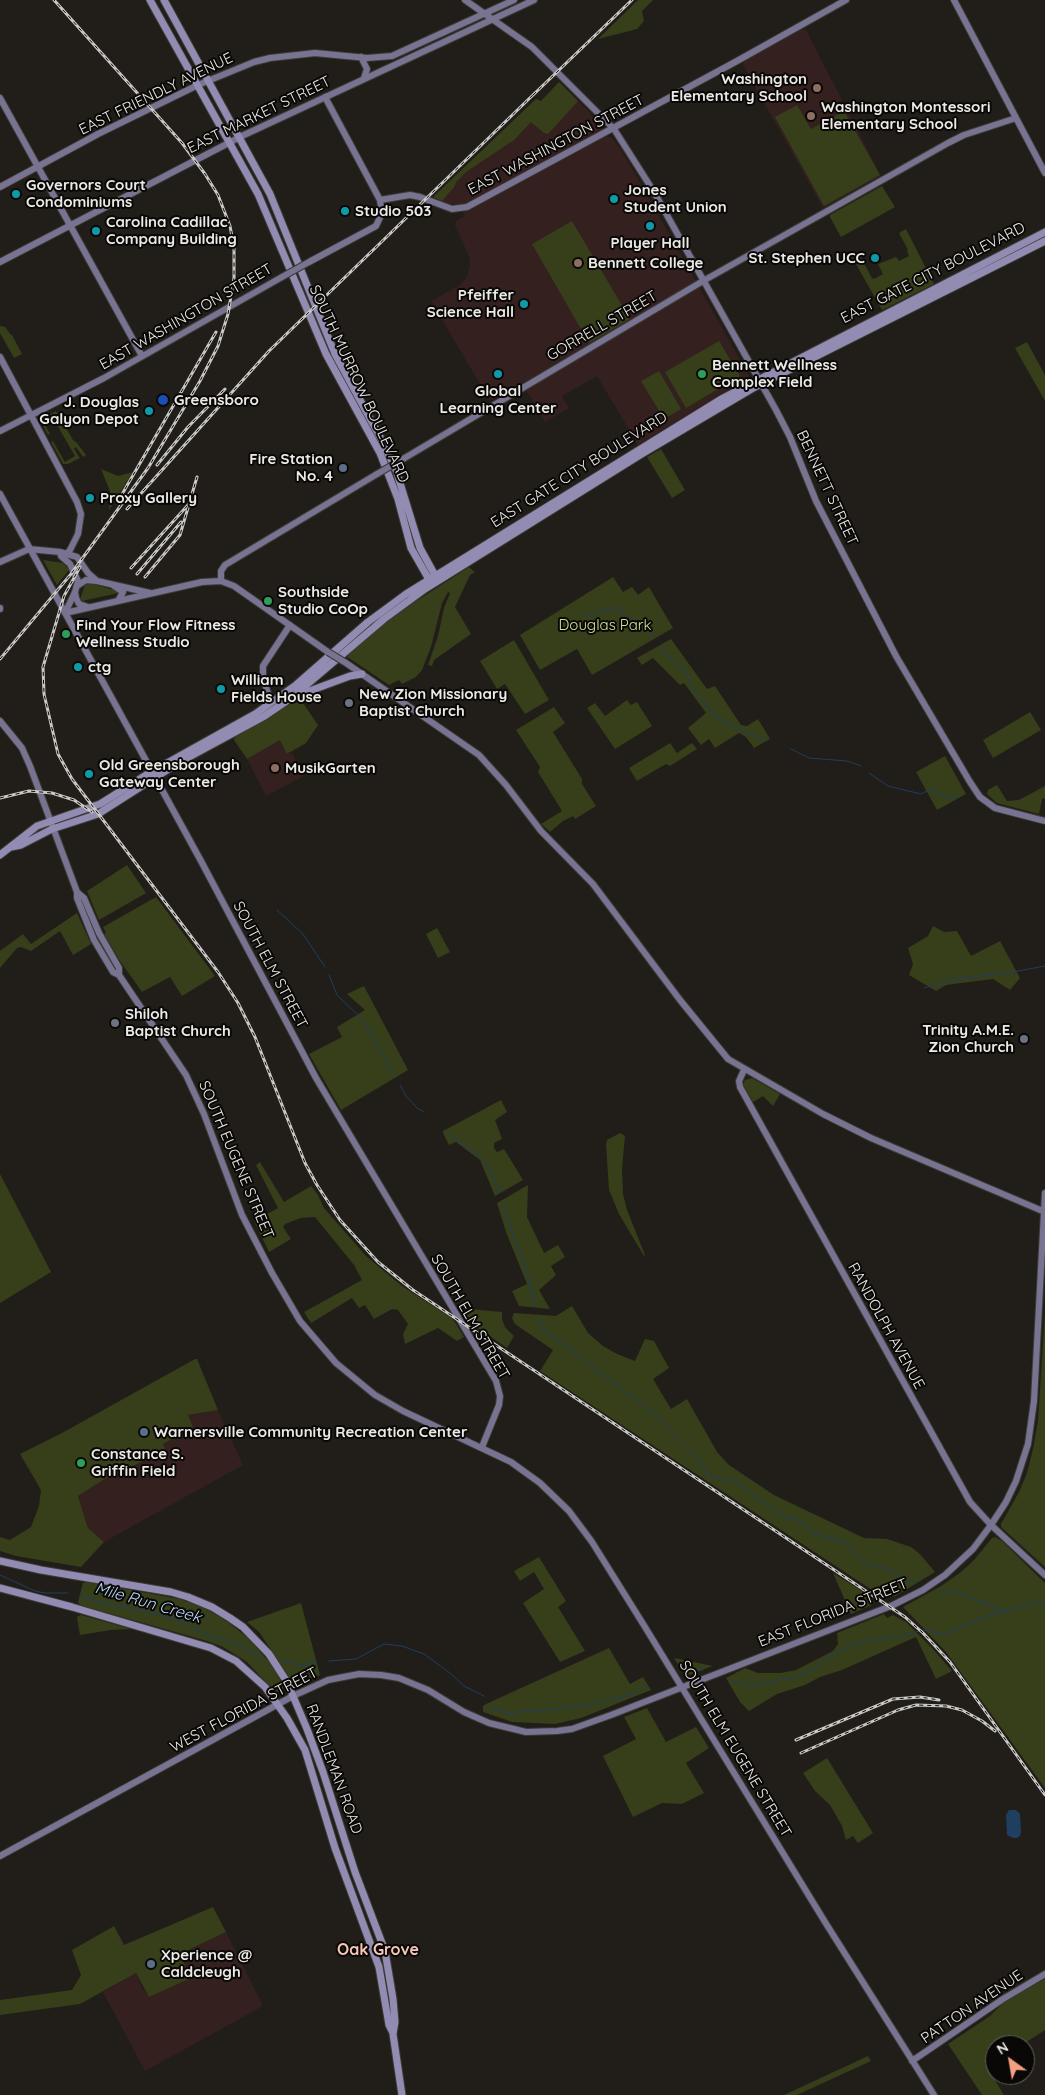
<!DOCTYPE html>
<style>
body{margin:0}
#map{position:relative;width:1045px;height:2095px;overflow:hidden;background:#211e19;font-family:Quicksand,sans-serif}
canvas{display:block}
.north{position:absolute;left:985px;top:2035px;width:50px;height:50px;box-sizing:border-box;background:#0a0806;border:1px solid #646260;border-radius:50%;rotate:328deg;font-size:14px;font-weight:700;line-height:20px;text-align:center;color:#eceae6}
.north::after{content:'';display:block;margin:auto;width:18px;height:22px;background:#f39f84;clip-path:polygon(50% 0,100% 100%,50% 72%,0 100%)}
</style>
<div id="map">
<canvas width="1045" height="2095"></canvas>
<div class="north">N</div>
</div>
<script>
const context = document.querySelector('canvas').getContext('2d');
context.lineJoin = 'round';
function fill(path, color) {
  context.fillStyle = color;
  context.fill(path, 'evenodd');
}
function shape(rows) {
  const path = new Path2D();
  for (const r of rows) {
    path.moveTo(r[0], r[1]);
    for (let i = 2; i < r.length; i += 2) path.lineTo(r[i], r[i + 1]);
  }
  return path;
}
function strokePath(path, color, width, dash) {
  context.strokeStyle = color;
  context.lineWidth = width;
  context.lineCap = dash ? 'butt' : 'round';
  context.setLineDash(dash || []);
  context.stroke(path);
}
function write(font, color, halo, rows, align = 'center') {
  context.font = font + ' Quicksand,sans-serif';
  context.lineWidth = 4;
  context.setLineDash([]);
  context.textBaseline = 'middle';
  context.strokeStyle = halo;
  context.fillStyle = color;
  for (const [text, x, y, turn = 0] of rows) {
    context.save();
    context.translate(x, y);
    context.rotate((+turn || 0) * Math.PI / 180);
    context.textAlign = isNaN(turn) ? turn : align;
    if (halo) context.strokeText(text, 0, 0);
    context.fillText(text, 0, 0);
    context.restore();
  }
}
fill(shape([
 [802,29,806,30,881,176,823,208,743,65,744,61],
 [559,82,586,109,601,125,601,128,608,137,611,137,620,148,643,187,749,376,638,445,597,376,562,396,569,408,545,422,522,383,490,401,431,301,460,285,467,277,470,265,469,256,455,226,457,220,465,216,460,205,445,203,433,197,536,99,541,101],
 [280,739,287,754,292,753,304,776,266,796,247,759],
 [218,1410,243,1465,104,1542,88,1528,78,1496,111,1475,113,1477,165,1449,163,1444,193,1427,187,1415],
 [226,1932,263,2006,145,2071,103,1992,136,1973,141,1986,149,1996,190,1978,180,1954]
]), '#33201f');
fill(shape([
 [638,0,653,0,642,11,644,21,637,29,598,39],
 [559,82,578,101,548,134,544,133,531,122,514,140,466,172,456,182,455,186,442,201,433,197,536,99,541,101],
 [797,105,811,129,844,111,880,175,824,206,775,117],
 [882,186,895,207,841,237,830,217,830,215],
 [572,221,630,319,589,343,532,244],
 [906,229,934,284,882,310,852,257,859,254,872,278,874,279,883,274,878,264,896,257,899,261,909,256,907,251,908,250,899,233],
 [0,326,5,327,11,335,12,335,22,354,14,358,0,333],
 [719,341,740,376,686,408,665,372],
 [1027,342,1045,375,1045,401,1015,348],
 [659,371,681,409,664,419,641,381],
 [56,411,73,440,77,443,86,455,83,457,76,447,74,449,80,458,68,464,63,464,51,442,53,441,65,462,75,456,52,416,43,421,50,434,48,435,41,422,42,419],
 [661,449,685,490,672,498,647,457],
 [101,469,118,476,133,472,109,510,110,491],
 [43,560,63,563,69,570,57,585],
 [469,567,475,572,470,575,455,607,471,634,434,660,432,666,428,665,438,636,444,608,450,593,448,592,442,603,431,647,422,670,416,677,402,684,399,680,389,685,346,656,398,613],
 [613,577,623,592,632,587,638,595,649,587,673,628,592,675,577,649,540,670,520,635],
 [89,583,118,591,119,593,82,601,80,599,85,585],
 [671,639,707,689,715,686,741,725,747,726,758,719,770,739,754,748,746,737,739,733,715,748,709,739,701,745,688,728,706,713,684,683,680,685,653,658,642,665,637,658],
 [514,640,549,700,525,714,505,684,497,689,480,661],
 [299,697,318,725,306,743,287,754,280,740,247,759,234,740,235,737],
 [627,700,631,705,637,702,652,726,615,749,587,708,595,703,605,716],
 [554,707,565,723,553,732,582,779,582,784,596,806,575,819,573,816,563,821,550,832,541,824,562,811,538,772,540,767,516,730],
 [1030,712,1041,730,993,758,983,740],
 [670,743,677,753,692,743,697,749,670,766,666,764,637,781,629,768],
 [945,756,966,794,937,810,916,772],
 [997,785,1007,801,1019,800,1045,786,1045,798,1042,799,1039,814,997,803,987,794,988,790],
 [127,865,146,893,99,920,87,891],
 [156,897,215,976,182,996,170,977,142,992,120,961,104,934,106,933,103,927],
 [77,913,91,944,73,955,60,931,31,951,21,947,17,948,0,968,0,951,23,934,31,944],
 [933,926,944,932,957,931,971,956,1000,941,1020,978,1010,990,993,979,946,985,936,991,909,975,913,964,908,948,928,936],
 [437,928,450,952,438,958,426,934],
 [364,986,408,1070,341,1110,309,1054,342,1037,337,1027,365,1010,347,994],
 [752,1078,780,1094,773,1106,763,1096,753,1102,743,1084,745,1080],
 [501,1100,507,1112,495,1120,502,1139,494,1143,494,1148,497,1152,504,1149,523,1180,495,1196,480,1160,456,1142,449,1145,443,1133,443,1131],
 [620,1133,625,1136,622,1169,623,1194,627,1210,645,1255,644,1256,619,1214,609,1190,606,1144,607,1140],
 [260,1162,284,1202,311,1186,318,1195,324,1208,366,1256,402,1286,453,1319,464,1337,457,1341,438,1328,405,1344,403,1334,408,1324,398,1310,392,1309,374,1319,365,1305,359,1308,352,1298,311,1323,304,1312,362,1280,354,1265,315,1217,301,1218,285,1224,283,1227,291,1239,269,1252,254,1221,278,1208,256,1165],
 [0,1174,51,1272,0,1303],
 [528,1185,527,1217,544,1253,558,1245,565,1257,551,1266,556,1275,539,1290,550,1309,519,1306,512,1291,527,1284,506,1232,497,1203],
 [572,1306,588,1333,603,1346,617,1354,635,1361,645,1339,654,1341,669,1368,653,1379,671,1409,687,1399,717,1452,729,1465,774,1495,864,1538,887,1539,911,1547,920,1554,935,1572,894,1597,892,1593,884,1597,869,1588,540,1371,553,1350,515,1324,512,1318,514,1313,556,1316],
 [459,1308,502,1312,502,1319,505,1327,514,1336,507,1348,466,1320],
 [1045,1312,1045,1567,1001,1527,1001,1524,1019,1492,1027,1473,1033,1449,1038,1421],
 [195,1359,197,1359,218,1410,188,1415,193,1427,163,1444,165,1449,113,1477,111,1475,78,1496,88,1528,104,1542,81,1567,16,1556,0,1551,0,1537,10,1540,31,1527,39,1506,41,1490,20,1454,62,1433],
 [995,1537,1002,1541,1045,1583,1045,1788,946,1652,903,1607,941,1586,961,1572,974,1560,992,1538],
 [539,1557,566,1601,558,1607,585,1651,560,1662,523,1603,544,1589,534,1572,520,1581,514,1571],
 [833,1573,867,1594,872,1605,851,1614],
 [86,1582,180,1599,202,1607,224,1619,248,1638,272,1665,284,1687,282,1691,277,1693,274,1691,247,1662,223,1647,207,1641,80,1605,78,1602,83,1583],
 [301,1603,320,1675,296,1686,293,1685,286,1672,259,1632,247,1622],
 [884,1614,887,1618,893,1615,906,1622,932,1648,952,1671,936,1679,916,1637,842,1670,820,1677,805,1685,777,1694,749,1711,740,1702,726,1678,745,1668,758,1673,781,1673,796,1670,833,1651,838,1644,837,1633],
 [81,1615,131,1629,111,1630,80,1635,77,1617],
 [609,1648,630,1684,643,1677,651,1690,581,1718,555,1724,512,1722,483,1712,483,1706,486,1704],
 [674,1658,713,1666,686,1676],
 [647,1708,666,1742,696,1727,709,1748,686,1763,704,1793,682,1804,662,1803,633,1817,603,1756,636,1739,624,1717],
 [827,1758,873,1833,858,1843,853,1836,846,1840,842,1826,830,1805,815,1791,803,1773],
 [213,1907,226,1932,180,1954,191,1978,149,1997,136,1973,80,2004,0,2015,0,2000,72,1990,81,1975,72,1950,114,1926,124,1945],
 [1045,1979,1045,2030,1022,2045,995,2045,995,2062,987,2067,1004,2095,982,2095,948,2044,990,2016,1004,2002],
 [868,2056,871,2061,797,2095,784,2095]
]), '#363e1a');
fill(shape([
 [1009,1810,1016,1810,1020,1814,1021,1832,1020,1836,1017,1838,1013,1838,1007,1835,1006,1815]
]), '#1e3f5f');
strokePath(shape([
 [583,613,592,615,610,608,618,608,625,617,638,621,654,636],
 [659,648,686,672,692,686,713,715,738,729,765,740],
 [791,749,809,758,847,761,861,766],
 [869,773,888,786,921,794,927,791,933,791,943,796,957,798],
 [277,910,303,934,325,967],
 [329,975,337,995,359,1016,366,1025,395,1077],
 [924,988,955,979,1013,972,1045,966],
 [400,1085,406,1096,417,1108,424,1112],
 [446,1132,482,1159,489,1168,499,1192],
 [502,1201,528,1277,535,1306],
 [538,1317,542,1328,657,1416,683,1444,696,1455,707,1474,712,1477,736,1482,787,1519,799,1520,814,1534,845,1542,865,1563,888,1569,905,1580,914,1582],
 [0,1575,35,1591,45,1593,68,1593],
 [941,1590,966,1595,976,1600,1005,1611],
 [80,1595,99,1602,172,1618,210,1636,234,1643,264,1659],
 [329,1661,356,1659,384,1644,402,1646,424,1654,450,1673,464,1686,484,1696],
 [283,1662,301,1665,316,1663],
 [680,1668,703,1670],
 [732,1681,752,1685,796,1677,814,1668,829,1656,857,1643,904,1636,922,1630,944,1634,978,1619,1032,1603,1045,1602],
 [488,1705,493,1709,508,1713,582,1706,633,1694,645,1684]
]), '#1e3f5f', 1);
const secondary = shape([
 [465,0,532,47,614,129,654,192,776,410,790,437,816,501,896,656,970,782,980,797,995,808,1045,821],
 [954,0,1045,173],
 [361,57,367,69,364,78],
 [0,98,142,356],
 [0,187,98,134,198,85,254,62,270,58,315,53,367,58,392,56,514,0],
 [380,200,410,195,420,197,452,209,467,207,737,61,846,0],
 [0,262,244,135,534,0],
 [309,262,376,226,382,213,380,200,325,97],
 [0,357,77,502,81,514,78,534,70,550,64,557],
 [0,431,104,378,282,277],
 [403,459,703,281,948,143,964,135,1016,118],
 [0,494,201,861,316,1078,496,1381,500,1396,499,1405,482,1447],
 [61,556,70,564,78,581,75,592,65,613],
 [0,562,29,549,60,552,77,557,88,573,97,581,150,593],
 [221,581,221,571,225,565,377,474],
 [77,586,86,580,97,581],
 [114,586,123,592,118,601],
 [75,592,76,598,79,604,88,607],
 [0,609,0,608],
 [65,613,202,582,221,581,234,586,328,652],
 [346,663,479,755,506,785,541,831,593,884,680,1000,728,1059,823,1114,871,1138,1045,1212],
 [267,706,269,697,263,677,263,666,290,625],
 [0,721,22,748,30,766,77,892,77,898,94,940,113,972,119,975,186,1075,204,1114,242,1215,272,1273,300,1321,336,1363,375,1395,403,1411,511,1462,540,1483,569,1511,592,1542,645,1627,825,1922,934,2095],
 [77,892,84,898,99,933,119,968,119,975],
 [744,1070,739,1081,740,1087,970,1502,991,1525,1045,1575],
 [0,1856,293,1696,328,1680,359,1674,381,1675,399,1678,428,1690,464,1712,489,1723,526,1732,557,1731,572,1729,611,1715,891,1606,923,1590,945,1575,973,1549,991,1525,1006,1502,1016,1481,1028,1444,1034,1401,1045,1193],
 [912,2061,1003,1999,1045,1974]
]);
const primary = shape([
 [150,0,258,194,326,354,380,453,398,499,411,548,431,583],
 [164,0,270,194,335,354,380,437,396,470,420,548,437,579],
 [296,696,350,676,362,674],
 [11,847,21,845,52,829,98,814,178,763,263,717,291,698,384,619,425,589,640,455,755,387,1045,241],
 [0,855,37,826,100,804,151,772,255,714,296,685,368,622,406,594,723,398,1045,232],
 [0,1561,41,1570,171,1592,188,1597,212,1607,230,1618,243,1627,269,1654,287,1682,307,1729,323,1772,355,1872,385,1951,393,1999,395,2022,393,2034,402,2095],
 [0,1588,72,1607,211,1648,236,1661,265,1687,287,1718,305,1750,335,1848,379,1967,389,2025,393,2033]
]);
strokePath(secondary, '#3d3b36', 8);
strokePath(primary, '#3d3b36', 9);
strokePath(secondary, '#797392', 6);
strokePath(primary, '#928bb2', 7);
const rail = shape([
 [533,95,632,0],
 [157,465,188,427,225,389],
 [121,496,216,332],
 [127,509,269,351,536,92],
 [80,567,64,596,43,667,44,694,58,754,72,779,218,972,238,1003,255,1037,305,1163,317,1185,340,1220,378,1262,413,1290,905,1617,923,1633,950,1662,1045,1795],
 [131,568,188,505],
 [137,574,181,522],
 [145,577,180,535,197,477],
 [0,659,71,574,148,468,200,381,218,346,228,314,234,278,234,248,230,226,218,195,205,174,182,143,54,0],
 [0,798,29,791,52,793,74,800,92,812],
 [796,1740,893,1699,920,1697,939,1700],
 [801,1753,898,1710,916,1705,946,1706,962,1710,982,1721,995,1731]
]);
strokePath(rail, '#cac8c4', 3);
strokePath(rail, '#0a0806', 1, [4]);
const secondaryBridge = shape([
 [282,277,309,262],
 [377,474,403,459],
 [328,652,346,663]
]);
strokePath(secondaryBridge, '#3d3b36', 8, []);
strokePath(secondaryBridge, '#797392', 6);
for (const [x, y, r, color] of [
 [817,88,5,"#8d6e63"],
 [811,116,5,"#8d6e63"],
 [16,194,5,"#0f9aa8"],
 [614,199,5,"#0f9aa8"],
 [345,211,5,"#0f9aa8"],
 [650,226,5,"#0f9aa8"],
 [96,231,5,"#0f9aa8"],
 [875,258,5,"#0f9aa8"],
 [578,263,5,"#8d6e63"],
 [524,304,5,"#0f9aa8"],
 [498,374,5,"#0f9aa8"],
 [702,374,5,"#2e9e5b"],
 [163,400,6,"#1a4fb4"],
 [149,411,5,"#0f9aa8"],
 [343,468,5,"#5c6f8a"],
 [90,498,5,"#0f9aa8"],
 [268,601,5,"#2e9e5b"],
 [66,634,5,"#2e9e5b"],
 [78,667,5,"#0f9aa8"],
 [221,689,5,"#0f9aa8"],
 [349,703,5,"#6b7280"],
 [275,768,5,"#8d6e63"],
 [89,774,5,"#0f9aa8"],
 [115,1023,5,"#6b7280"],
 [1024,1039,5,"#6b7280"],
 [144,1432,5,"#5c6f8a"],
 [81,1463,5,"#2e9e5b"],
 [151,1964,5,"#5c6f8a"]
]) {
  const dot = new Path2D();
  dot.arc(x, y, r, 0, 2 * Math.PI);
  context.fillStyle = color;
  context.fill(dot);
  strokePath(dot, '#0a0806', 2);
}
write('bold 15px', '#eceae6', '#0a0806', [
 ["Washington",807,79,"right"],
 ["Elementary School",807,96,"right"],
 ["Washington Montessori",821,107],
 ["Elementary School",821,124],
 ["Governors Court",26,185],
 ["Condominiums",26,202],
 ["Jones",624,190],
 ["Student Union",624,207],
 ["Studio 503",355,211],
 ["Carolina Cadillac",106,222],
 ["Company Building",106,239],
 ["Player Hall",650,243,"center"],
 ["St. Stephen UCC",865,258,"right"],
 ["Bennett College",588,263],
 ["Pfeiffer",514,295,"right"],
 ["Science Hall",514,312,"right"],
 ["Bennett Wellness",712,365],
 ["Complex Field",712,382],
 ["Global",498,391,"center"],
 ["Learning Center",498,408,"center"],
 ["Greensboro",174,400],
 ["J. Douglas",139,402,"right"],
 ["Galyon Depot",139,419,"right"],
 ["Fire Station",333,459,"right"],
 ["No. 4",333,476,"right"],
 ["Proxy Gallery",100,498],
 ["Southside",278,592],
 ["Studio CoOp",278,609],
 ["Find Your Flow Fitness",76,625],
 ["Wellness Studio",76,642],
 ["ctg",88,667],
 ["William",231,680],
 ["Fields House",231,697],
 ["New Zion Missionary",359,694],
 ["Baptist Church",359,711],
 ["Old Greensborough",99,765],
 ["Gateway Center",99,782],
 ["MusikGarten",285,768],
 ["Shiloh",125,1014],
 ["Baptist Church",125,1031],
 ["Trinity A.M.E.",1014,1030,"right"],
 ["Zion Church",1014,1047,"right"],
 ["Warnersville Community Recreation Center",154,1432],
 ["Constance S.",91,1454],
 ["Griffin Field",91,1471],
 ["Xperience @",161,1955],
 ["Caldcleugh",161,1972]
], 'left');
write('15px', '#eceae6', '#0a0806', [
 ["EAST FRIENDLY AVENUE",156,94,-26],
 ["EAST MARKET STREET",259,115,-26],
 ["EAST WASHINGTON STREET",556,145,-28],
 ["EAST GATE CITY BOULEVARD",933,273,-27],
 ["EAST WASHINGTON STREET",186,317,-30],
 ["GORRELL STREET",602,326,-30],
 ["SOUTH MURROW BOULEVARD",359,384,65],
 ["EAST GATE CITY BOULEVARD",579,470,-32],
 ["BENNETT STREET",827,488,65],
 ["SOUTH ELM STREET",270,965,62],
 ["SOUTH EUGENE STREET",236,1160,67],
 ["SOUTH ELM STREET",470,1317,60],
 ["RANDOLPH AVENUE",886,1326,61],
 ["EAST FLORIDA STREET",833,1613,-22],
 ["WEST FLORIDA STREET",244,1710,-28],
 ["SOUTH ELM EUGENE STREET",735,1749,59],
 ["RANDLEMAN ROAD",334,1769,70],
 ["PATTON AVENUE",972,2007,-34]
]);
write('15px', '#d2e49a', '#0a0806', [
 ["Douglas Park",605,625]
]);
write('italic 16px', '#b7d7f9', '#0a0806', [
 ["Mile Run Creek",148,1603,16]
]);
write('bold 16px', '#f7c6b6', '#0a0806', [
 ["Oak Grove",378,1950]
]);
</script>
